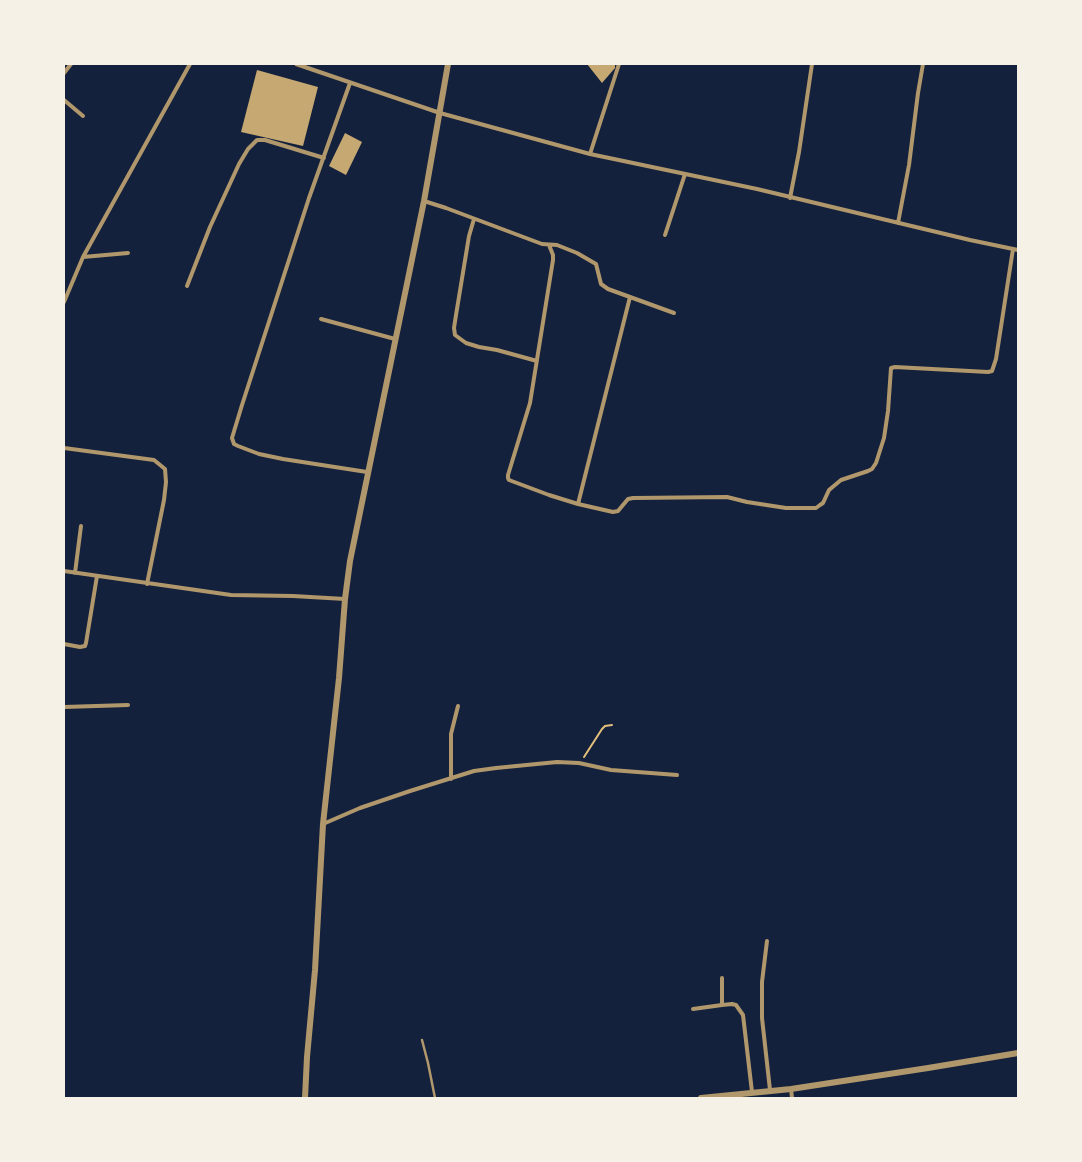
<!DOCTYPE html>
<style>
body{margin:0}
#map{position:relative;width:1082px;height:1162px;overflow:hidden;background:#14213d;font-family:Georgia,serif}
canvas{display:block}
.frame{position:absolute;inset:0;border:65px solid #f6f1e7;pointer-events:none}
</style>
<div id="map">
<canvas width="1082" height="1162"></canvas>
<div class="frame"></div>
</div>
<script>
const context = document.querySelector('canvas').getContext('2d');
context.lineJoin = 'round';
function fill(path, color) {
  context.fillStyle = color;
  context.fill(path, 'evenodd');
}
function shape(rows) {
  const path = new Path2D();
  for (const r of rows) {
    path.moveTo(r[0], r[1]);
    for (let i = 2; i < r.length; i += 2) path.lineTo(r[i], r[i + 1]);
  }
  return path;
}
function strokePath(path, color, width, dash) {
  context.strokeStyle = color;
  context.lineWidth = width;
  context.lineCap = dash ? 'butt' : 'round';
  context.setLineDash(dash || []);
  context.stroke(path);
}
fill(shape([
 [587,64,615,64,615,68,602,83],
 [257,70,318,87,303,146,241,132],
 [345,133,362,142,346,175,329,166]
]), '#c6a872');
strokePath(shape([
 [584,757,602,729,605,726,612,725]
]), '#e5c07b', 2);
strokePath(shape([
 [422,1040,428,1063,435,1098]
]), '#b1986c', 2.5);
strokePath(shape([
 [296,64,440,113,590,154,757,189,970,240,1018,250],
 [64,73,71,64],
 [350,83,309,198,242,405,232,438,234,444,238,446,259,454,283,459,367,472],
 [64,100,83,116],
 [590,154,619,64],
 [790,198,799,152,812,64],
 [424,201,446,208,542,244,557,245,577,253,596,264,601,284,608,289,674,313],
 [474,219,469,236,456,315,454,328,455,335,466,343,479,347,497,350,537,361],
 [898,223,909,165,918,93,923,64],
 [665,235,685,174],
 [549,245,553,255,553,260,530,403,508,475,508,478,509,480,549,495,578,504,613,512,618,511,628,499,633,498,727,497,747,502,786,508,816,508,820,505,823,503,829,490,841,480,868,471,872,469,876,463,884,438,888,411,891,368,895,367,988,372,992,371,996,359,1013,249],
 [83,257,128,253],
 [187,286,210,227,239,164,248,149,257,140,265,140,324,158],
 [64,302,83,257,190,64],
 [321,319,395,339],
 [64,448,154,460,165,469,166,482,164,500,147,584],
 [578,504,630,297],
 [64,571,231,595,293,596,345,599],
 [75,573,81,526],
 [64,644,80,647,85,646,86,643,97,576],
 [64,707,128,705],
 [451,779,451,734,458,706],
 [323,824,360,808,410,791,474,771,496,768,557,762,579,763,611,770,677,775],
 [767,941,762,982,762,1018,770,1090],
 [722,978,722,1005,732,1004,736,1005,743,1015,752,1092],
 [693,1009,722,1005],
 [791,1089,792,1098]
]), '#b1986c', 4);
strokePath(shape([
 [305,1098,307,1057,315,970,323,824,339,678,345,599,350,561,424,201,448,64],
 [701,1098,791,1089,928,1068,1018,1053]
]), '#b1986c', 6);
</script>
